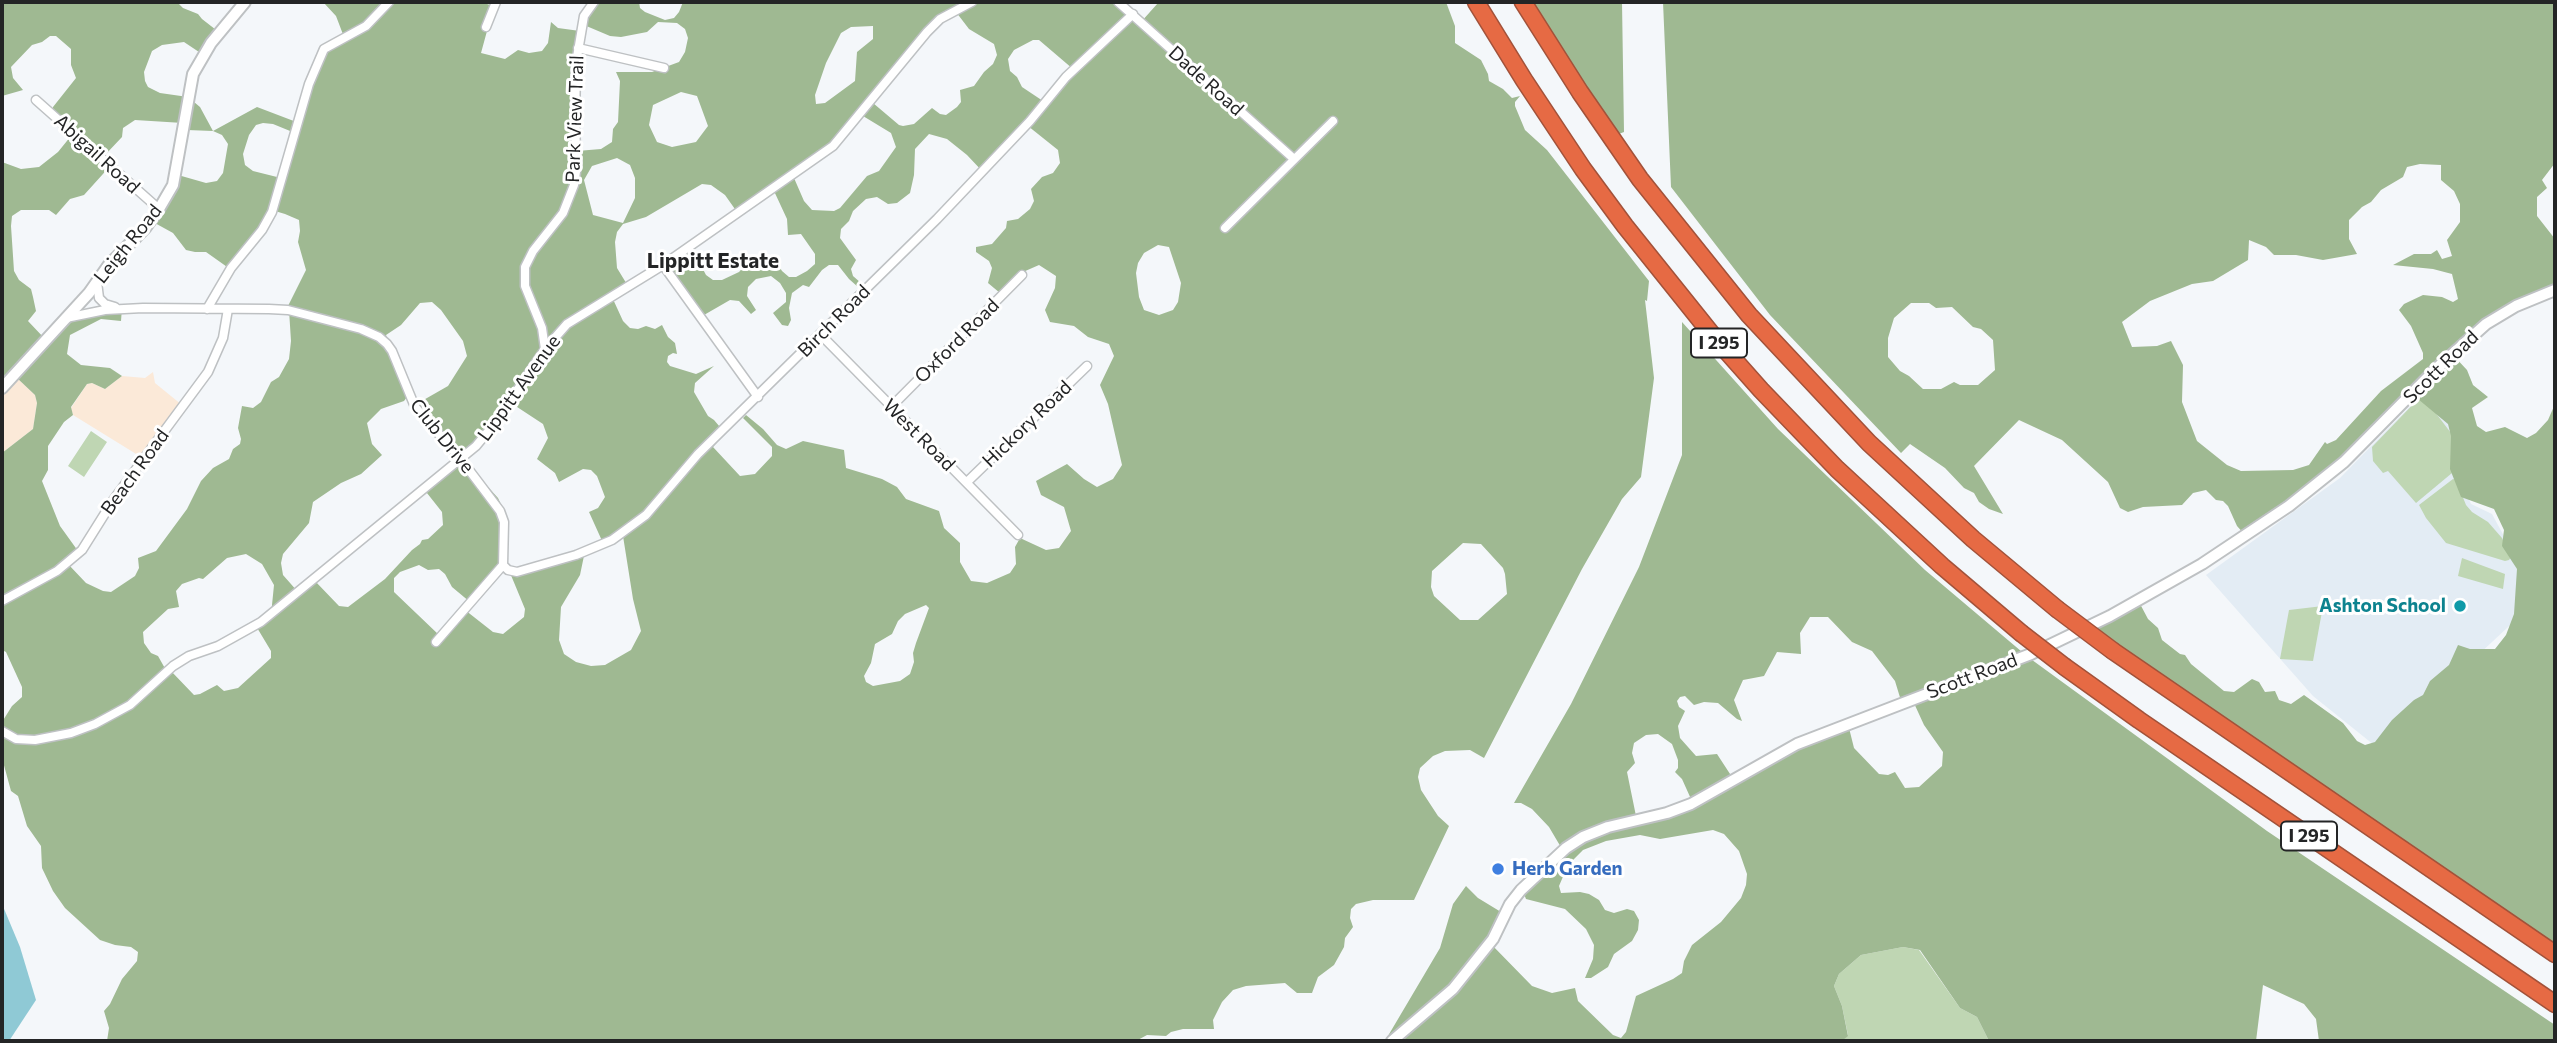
<!DOCTYPE html>
<style>
body{margin:0}
#map{position:relative;width:2557px;height:1043px;overflow:hidden;background:#f4f7fa;font-family:Commissioner,sans-serif}
canvas{display:block}
.frame{position:absolute;inset:0;border:4px solid #242526;pointer-events:none}
</style>
<div id="map">
<canvas width="2557" height="1043"></canvas>
<div class="frame"></div>
</div>
<script>
const context = document.querySelector('canvas').getContext('2d');
context.lineJoin = 'round';
function fill(path, color) {
  context.fillStyle = color;
  context.fill(path, 'evenodd');
}
function shape(rows) {
  const path = new Path2D();
  for (const r of rows) {
    path.moveTo(r[0], r[1]);
    for (let i = 2; i < r.length; i += 2) path.lineTo(r[i], r[i + 1]);
  }
  return path;
}
function strokePath(path, color, width, dash) {
  context.strokeStyle = color;
  context.lineWidth = width;
  context.lineCap = dash ? 'butt' : 'round';
  context.setLineDash(dash || []);
  context.stroke(path);
}
function write(font, color, halo, rows, align = 'center') {
  context.font = font + ' Commissioner,sans-serif';
  context.lineWidth = 6;
  context.setLineDash([]);
  context.textBaseline = 'middle';
  context.strokeStyle = halo;
  context.fillStyle = color;
  for (const [text, x, y, turn = 0] of rows) {
    context.save();
    context.translate(x, y);
    context.rotate((+turn || 0) * Math.PI / 180);
    context.textAlign = isNaN(turn) ? turn : align;
    if (halo) context.strokeText(text, 0, 0);
    context.fillText(text, 0, 0);
    context.restore();
  }
}
fill(shape([
 [153,372,155,383,182,405,141,457,73,415,71,408,87,384,92,383,105,389,122,376,145,378],
 [17,378,35,395,37,403,33,429,2,453,2,390]
]), '#fbe9d8');
fill(shape([
 [2426,390,2473,451,2460,478,2471,504,2492,514,2512,551,2520,577,2522,614,2446,685,2374,745,2313,696,2206,575,2340,478]
]), '#e3ecf4');
fill(shape([
 [2422,395,2470,458,2416,503,2388,471,2383,473,2373,461,2372,447],
 [91,431,107,442,84,477,68,466],
 [2453,479,2456,480,2466,505,2472,512,2488,522,2502,538,2511,557,2509,560,2505,561,2446,543,2426,518,2419,505],
 [2462,558,2505,574,2503,589,2458,576],
 [2323,606,2313,661,2280,659,2289,610],
 [1903,947,1919,950,1960,1008,1977,1017,1989,1041,1842,1041,1848,1035,1842,1006,1834,986,1839,974,1861,955]
]), '#bfd6b3');
fill(shape([
 [2,2,177,2,183,8,198,14,202,19,220,33,205,56,184,42,162,45,152,51,144,72,145,81,148,87,160,93,188,97,200,107,213,131,257,107,299,123,315,72,324,52,344,37,336,16,323,2,481,2,493,6,493,9,481,53,505,59,518,50,529,53,542,51,548,43,551,22,558,28,580,31,577,151,601,149,612,142,613,129,618,122,620,81,616,72,652,72,679,62,685,52,688,38,685,29,677,23,658,22,647,32,621,37,610,36,584,25,595,2,639,2,640,8,645,12,665,20,674,18,679,12,683,2,1117,2,1141,22,1158,3,1168,2,1446,2,1455,26,1455,43,1481,60,1488,74,1489,81,1503,89,1512,98,1520,96,1515,102,1515,106,1525,130,1547,150,1649,281,1647,301,1645,300,1654,378,1641,477,1622,499,1582,569,1484,758,1470,750,1445,751,1433,756,1420,768,1418,777,1421,790,1438,816,1449,826,1414,900,1373,900,1356,904,1351,909,1350,918,1353,927,1345,938,1344,947,1334,965,1318,977,1312,993,1297,993,1285,983,1246,986,1233,990,1222,1002,1213,1020,1214,1029,1183,1029,1171,1032,1166,1036,1147,1035,1136,1041,107,1041,109,1028,104,1011,110,1004,122,979,137,961,138,952,131,947,115,945,100,940,65,908,53,891,42,868,41,846,27,826,18,796,11,791,2,758,2,722,12,706,22,697,22,687,6,652,2,650,2,453,33,429,37,403,35,395,17,378,2,390,2,162,21,169,39,167,58,152,75,131,53,109,53,107,76,78,71,65,71,49,56,36,50,36,42,42,32,45,11,67,13,78,23,90,2,96],
 [956,12,969,29,994,44,997,55,993,64,984,72,974,86,960,90,961,102,957,107,946,115,940,114,932,108,914,124,903,126,899,125,873,103,928,31],
 [873,26,873,39,857,52,855,81,825,103,816,104,815,95,826,63,841,33,851,27],
 [1033,40,1039,40,1073,69,1046,103,1022,87,1017,77,1010,71,1008,59,1014,50],
 [681,92,697,96,708,126,696,142,672,147,657,142,649,125,653,105],
 [863,116,891,133,896,147,879,171,867,176,840,208,834,211,812,210,804,201,794,178,819,161],
 [135,120,183,123,187,130,213,131,222,135,228,144,223,173,217,181,206,183,178,175,153,222,173,233,186,250,195,252,206,252,230,269,275,211,285,214,299,220,300,231,298,242,306,270,287,308,289,310,291,341,289,359,279,377,271,382,261,402,253,408,242,406,238,428,241,439,240,444,233,449,229,459,213,468,201,481,187,509,156,551,138,558,139,568,135,576,111,592,103,591,86,583,68,564,78,551,60,526,42,481,48,470,48,446,64,422,73,415,71,407,87,384,92,383,105,389,122,376,110,368,81,365,67,354,70,335,101,319,121,321,122,308,64,323,45,339,28,321,36,311,33,297,31,289,19,280,14,271,11,226,12,216,21,210,49,210,56,215,70,199,84,195,112,164,105,155,122,137,123,128],
 [263,123,273,124,295,133,281,178,253,171,245,165,243,154,249,135,256,125],
 [1028,126,1058,150,1060,163,1053,173,1042,177,1031,189,1034,201,1030,209,1018,219,1007,221,1006,228,992,244,976,247,976,252,989,261,992,268,988,283,1000,293,1023,272,1039,265,1056,276,1055,288,1045,310,1050,322,1074,326,1088,337,1109,344,1114,356,1100,385,1108,404,1122,465,1113,479,1097,487,1084,479,1067,464,1036,481,1041,495,1064,507,1071,531,1059,548,1046,550,1020,538,1015,547,1016,564,1010,573,987,583,971,581,960,562,960,543,944,528,939,511,906,499,897,487,882,479,846,468,844,450,803,441,786,449,777,445,763,429,746,415,743,418,772,447,772,456,755,474,740,476,713,447,725,433,714,420,708,416,694,392,695,383,714,366,696,374,670,366,667,362,668,356,673,353,677,354,675,343,668,337,662,325,655,329,646,326,638,329,630,328,623,321,612,297,628,286,617,268,615,242,617,232,623,224,646,217,702,184,711,185,725,195,737,212,774,191,787,219,788,235,801,234,815,254,815,264,807,271,796,277,789,277,782,271,777,263,769,270,753,257,739,272,722,280,713,280,706,275,692,248,668,264,704,315,730,300,739,301,751,314,756,310,747,296,748,287,756,279,771,276,780,283,786,293,786,302,773,313,782,325,788,326,791,320,789,308,792,293,803,285,809,287,822,270,829,265,838,265,849,279,867,295,869,293,869,290,853,276,851,269,856,260,840,238,841,229,849,221,853,211,866,199,877,197,888,204,897,203,910,193,914,175,915,149,929,134,947,139,967,155,984,173],
 [617,158,630,165,635,178,635,198,623,223,593,215,584,180,592,166],
 [1158,245,1169,247,1181,283,1178,302,1173,310,1159,315,1144,310,1139,297,1136,273,1138,263,1144,253],
 [432,302,441,310,463,341,467,356,448,386,413,406,459,459,423,488,442,512,443,525,428,539,422,540,420,544,412,550,385,579,348,607,339,606,315,581,298,592,283,575,281,563,283,554,309,523,313,502,341,483,361,474,382,455,372,444,367,423,381,409,404,401,407,397,386,335,401,325,420,303],
 [511,403,543,424,548,438,537,459,555,473,559,482,583,469,591,470,597,476,605,497,598,508,589,512,603,543,623,536,633,599,641,631,631,650,605,665,591,666,576,662,564,654,559,640,561,607,580,575,585,551,519,571,508,568,525,609,524,617,503,634,493,632,465,610,439,635,394,592,394,578,400,572,419,565,428,570,439,569,445,574,452,587,470,602,506,562,505,553,508,519,498,498,462,458],
 [1463,543,1481,544,1503,568,1505,574,1507,594,1478,620,1460,620,1434,596,1431,587,1432,571],
 [246,554,262,564,274,585,271,615,256,626,271,651,271,658,238,688,224,691,217,685,200,694,194,695,171,671,167,672,158,656,151,653,144,643,143,632,168,609,179,607,176,591,182,584,199,578,203,579,227,558],
 [926,605,929,608,916,643,913,653,914,662,910,674,900,681,873,686,866,682,864,676,871,663,875,644,892,634,898,621,905,614],
 [1527,2,1622,2,1624,132,1616,135],
 [1663,2,2555,2,2555,163,2542,180,2547,188,2537,197,2537,216,2555,239,2555,291,2515,307,2453,355,2467,370,2473,385,2488,397,2472,408,2477,426,2486,432,2505,427,2527,438,2536,433,2548,420,2555,404,2555,943,2494,908,2088,629,2139,602,2148,619,2158,628,2162,640,2180,654,2185,655,2191,664,2224,691,2234,692,2252,679,2259,682,2265,692,2275,691,2279,700,2291,704,2304,695,2343,723,2357,741,2365,745,2375,742,2392,720,2414,700,2423,695,2430,681,2449,665,2458,645,2470,649,2495,649,2506,635,2514,614,2517,569,2502,546,2504,530,2494,509,2461,497,2450,469,2451,436,2448,424,2412,394,2342,465,2246,536,2237,526,2228,506,2223,501,2216,500,2206,490,2193,493,2182,505,2143,507,2128,512,2120,508,2108,482,2062,440,2019,420,1974,466,2003,514,1989,509,1979,502,1974,493,1964,488,1945,468,1910,444,1901,453,1770,315,1671,187],
 [2420,164,2441,165,2441,180,2454,191,2460,204,2460,222,2447,240,2452,256,2442,259,2437,250,2431,254,2414,254,2393,265,2433,269,2452,274,2458,299,2453,302,2442,297,2423,295,2404,304,2399,310,2411,326,2423,353,2423,359,2381,391,2336,440,2327,444,2325,442,2309,465,2293,470,2241,471,2227,465,2197,441,2182,402,2183,365,2171,341,2157,346,2132,347,2122,322,2150,301,2192,284,2213,281,2248,260,2249,240,2266,247,2274,255,2296,255,2323,260,2357,254,2349,239,2349,220,2362,207,2371,202,2381,190,2403,177,2407,167],
 [1911,303,1929,303,1936,308,1952,307,1973,327,1981,329,1993,340,1995,370,1978,385,1960,385,1954,382,1941,389,1923,389,1909,376,1900,371,1888,357,1888,338,1894,318],
 [1682,322,1778,429,1925,570,2028,657,2267,831,2555,1025,2555,1041,2319,1041,2316,1019,2304,1004,2263,985,2256,1041,1989,1041,1977,1017,1960,1008,1920,950,1903,947,1861,955,1839,974,1834,986,1842,1006,1848,1036,1842,1041,1385,1041,1440,948,1453,904,1466,886,1478,898,1501,912,1490,943,1532,986,1552,993,1575,988,1578,1001,1613,1035,1621,1038,1626,1032,1636,996,1673,979,1682,973,1684,961,1692,945,1721,922,1741,898,1746,885,1747,874,1739,851,1724,834,1713,830,1660,839,1640,835,1606,841,1583,850,1568,865,1559,886,1561,893,1580,892,1589,894,1599,900,1605,910,1614,913,1627,909,1634,911,1639,920,1638,930,1632,941,1614,954,1608,967,1591,978,1585,978,1593,959,1594,945,1586,929,1565,909,1526,899,1522,889,1562,849,1549,827,1532,809,1521,803,1514,803,1571,704,1639,567,1682,455],
 [1810,617,1828,617,1852,642,1872,651,1895,681,1902,704,1913,701,1924,725,1943,752,1942,766,1919,787,1905,788,1895,772,1888,775,1879,774,1854,748,1848,724,1732,777,1717,754,1696,756,1680,738,1678,726,1685,711,1679,707,1677,701,1680,697,1685,696,1694,705,1704,702,1718,703,1737,719,1742,721,1734,700,1743,680,1764,676,1777,652,1801,654,1800,633],
 [1658,734,1672,744,1678,760,1678,768,1675,772,1682,779,1691,799,1636,816,1627,772,1635,763,1632,753,1634,743,1646,735]
]), '#9fb992');
fill(shape([
 [2,904,20,947,36,1000,9,1041,2,1041]
]), '#8fc9d5');
const minor = shape([
 [1118,2,1294,159],
 [486,27,496,2],
 [578,48,664,68],
 [36,100,159,209],
 [1225,228,1333,121],
 [663,265,758,397],
 [97,282,99,298,105,304,115,307],
 [207,309,231,268,262,230,272,212,309,84,324,49,366,26,389,2],
 [66,318,105,310,143,308,269,309,288,310,361,329,379,337,387,344,392,351,415,407,460,458,500,511,504,522,503,565,436,642],
 [820,334,1018,535],
 [545,349,542,328,525,286,525,267,533,251,563,213,574,185,577,165,575,128,576,63,584,16,594,2],
 [892,406,1022,275],
 [967,482,1087,366],
 [503,565,508,570,517,572,576,555,612,540,646,515,698,454,937,219,1030,121,1066,77,1133,14],
 [2,601,57,571,82,550,114,499,208,372,223,338,228,309],
 [2,731,16,739,35,740,71,733,95,724,130,705,173,666,189,656,218,646,261,622,476,446,495,423,545,349,567,324,663,265,833,146,927,32,940,19,972,2]
]);
const tertiary = shape([
 [2,388,89,293,108,266,146,227,159,209,173,185,193,74,211,43,245,2],
 [1392,1041,1453,989,1493,939,1510,904,1521,890,1566,848,1583,837,1608,827,1667,813,1691,804,1797,744,2031,654,2110,616,2202,564,2289,506,2344,462,2438,367,2486,324,2516,306,2555,290]
]);
const motorway = shape([
 [1476,2,1524,80,1583,169,1625,226,1714,337,1761,390,1837,469,1942,566,2021,633],
 [1523,2,1580,92,1640,179,1749,315,1869,443,1973,539,2057,609],
 [2113,651,2555,954],
 [2065,667,2139,720,2555,1004]
]);
strokePath(minor, '#bec1c3', 11);
strokePath(tertiary, '#bec1c3', 14);
strokePath(motorway, '#a2523a', 19);
strokePath(minor, '#fff', 8);
strokePath(tertiary, '#fff', 10);
strokePath(motorway, '#e66a44', 16);
const motorwayBridge = shape([
 [2057,609,2113,651],
 [2021,633,2065,667]
]);
strokePath(motorwayBridge, '#a2523a', 19, []);
strokePath(motorwayBridge, '#e66a44', 16);
for (const [x, y, r, color] of [
 [2460,606,7,"#0f9aa8"],
 [1498,869,7,"#3f7fe0"]
]) {
  const dot = new Path2D();
  dot.arc(x, y, r, 0, 2 * Math.PI);
  context.fillStyle = color;
  context.fill(dot);
  strokePath(dot, '#fff', 2.5);
}
for (const [x, y, w] of [
 [1719,343,56],
 [2309,836,56]
]) {
  const box = new Path2D();
  box.roundRect(x - w / 2, y - 14.5, w, 29, 5);
  context.fillStyle = '#fff';
  context.fill(box);
  strokePath(box, '#242526', 2);
}
write('bold 18px', '#242526', null, [
 ["I 295",1719,343],
 ["I 295",2309,836]
]);
write('19px', '#242526', '#fff', [
 ["Dade Road",1206,81,42],
 ["Park View Trail",575,119,-88],
 ["Abigail Road",97,154,42],
 ["Leigh Road",128,244,-51],
 ["Birch Road",834,321,-45],
 ["Oxford Road",957,341,-45],
 ["Scott Road",2441,367,-44],
 ["Lippitt Avenue",519,388,-54],
 ["Hickory Road",1027,424,-44],
 ["West Road",919,435,45],
 ["Club Drive",442,436,51],
 ["Beach Road",135,472,-54],
 ["Scott Road",1972,676,-21]
]);
write('bold 19px', '#0d838f', '#fff', [
 ["Ashton School",2446,606]
], 'right');
write('bold 19px', '#366cbe', '#fff', [
 ["Herb Garden",1512,869]
], 'left');
write('bold 21px', '#242526', '#fff', [
 ["Lippitt Estate",713,261]
]);
</script>
